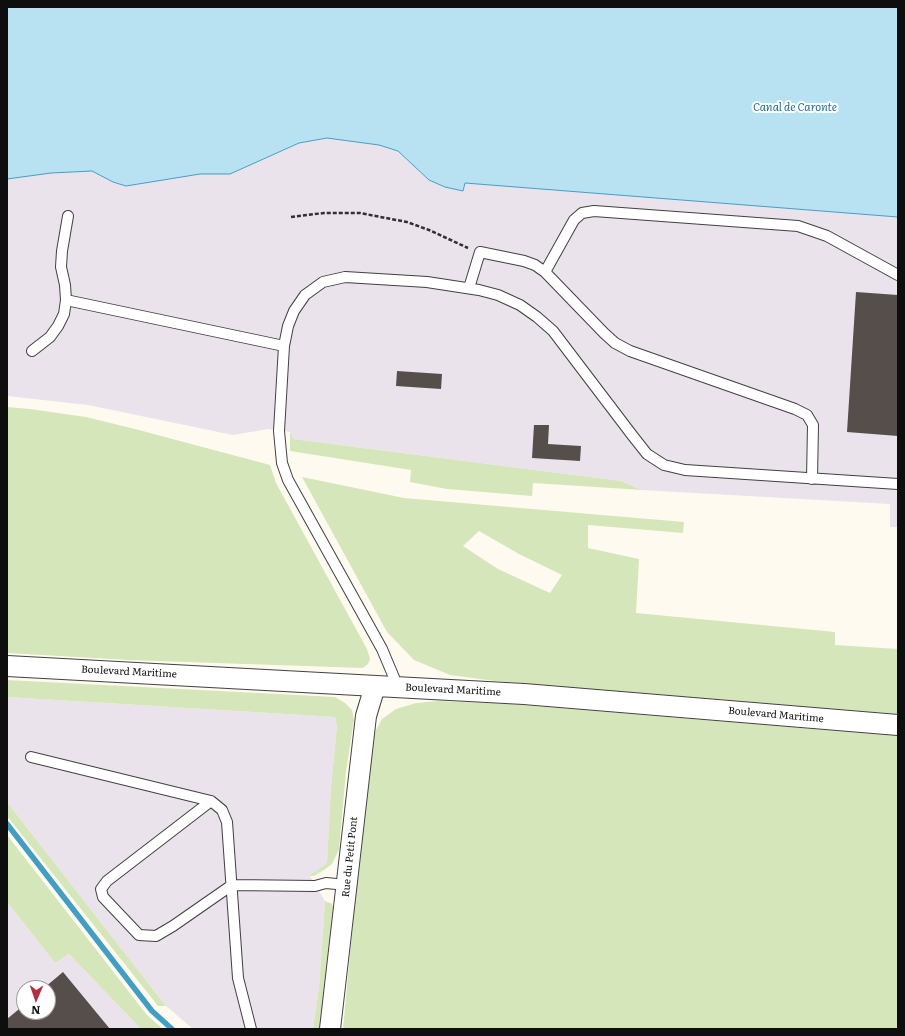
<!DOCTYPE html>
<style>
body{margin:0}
#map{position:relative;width:905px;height:1036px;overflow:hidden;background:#fefaf0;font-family:Literata,serif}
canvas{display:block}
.frame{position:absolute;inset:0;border:8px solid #0e0e0e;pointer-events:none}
.north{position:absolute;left:16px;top:980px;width:40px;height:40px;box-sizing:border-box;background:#fff;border:1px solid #9f9f9f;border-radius:50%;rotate:182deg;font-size:11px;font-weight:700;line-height:16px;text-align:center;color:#0e0e0e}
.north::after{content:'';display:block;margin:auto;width:14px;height:18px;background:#b52f43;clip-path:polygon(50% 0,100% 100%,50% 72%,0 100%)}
</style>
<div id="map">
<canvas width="905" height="1036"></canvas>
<div class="frame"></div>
<div class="north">N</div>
</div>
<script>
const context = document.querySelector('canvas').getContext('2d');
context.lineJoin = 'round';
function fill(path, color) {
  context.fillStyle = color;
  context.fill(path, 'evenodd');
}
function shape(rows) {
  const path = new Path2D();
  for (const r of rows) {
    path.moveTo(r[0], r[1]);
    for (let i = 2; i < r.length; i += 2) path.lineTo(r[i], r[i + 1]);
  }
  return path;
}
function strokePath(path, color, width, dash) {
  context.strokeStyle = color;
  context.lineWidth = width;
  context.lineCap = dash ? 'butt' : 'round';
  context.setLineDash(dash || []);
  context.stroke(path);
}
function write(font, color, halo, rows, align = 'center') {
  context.font = font + ' Literata,serif';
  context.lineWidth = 4;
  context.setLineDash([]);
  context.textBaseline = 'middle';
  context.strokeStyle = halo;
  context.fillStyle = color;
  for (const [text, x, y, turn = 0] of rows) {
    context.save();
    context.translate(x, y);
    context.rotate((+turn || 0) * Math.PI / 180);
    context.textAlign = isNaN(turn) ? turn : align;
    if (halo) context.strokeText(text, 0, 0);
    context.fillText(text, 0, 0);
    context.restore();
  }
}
fill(shape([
 [327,138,379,145,398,151,429,180,445,187,463,191,465,183,898,217,898,527,890,527,890,504,642,490,621,481,293,439,290,432,268,429,233,435,88,405,7,396,7,179,51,173,92,171,113,182,127,186,200,174,230,174,299,143],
 [7,697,335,717,337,726,331,787,327,863,310,876,325,901,319,988,313,1029,193,1029,166,1006,7,802],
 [7,902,55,963,69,954,141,1029,7,1029],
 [24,988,48,988,48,1012,24,1012]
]), '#eae3ec');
fill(shape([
 [7,407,30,409,86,417,135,429,270,465,276,483,367,649,370,659,368,664,363,668,128,660,7,653],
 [290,432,293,439,621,481,642,490,533,483,532,496,447,489,410,482,411,470,290,451],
 [302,477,404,498,684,522,683,533,588,525,588,548,639,559,636,613,835,632,835,645,898,649,898,714,495,681,450,675,414,660,387,632],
 [479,531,519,554,562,575,550,593,498,569,463,546],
 [7,680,335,697,345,703,352,710,354,719,346,772,339,849,336,856,332,864,324,870,314,876,309,876,327,863,331,787,337,726,335,717,7,697],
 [437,701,511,704,898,736,898,1029,343,1029,369,748,376,730,382,719,396,709,416,703],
 [7,802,166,1006,158,1006,7,816],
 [7,835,147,1015,163,1029,141,1029,69,954,55,963,7,902],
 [325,901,332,904,333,908,329,967,323,1029,313,1029,319,988]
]), '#d6e6bb');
const water = shape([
 [7,7,898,7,898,217,465,183,463,191,445,187,429,180,398,151,379,145,327,138,299,143,230,174,200,174,126,186,113,182,92,171,51,173,7,179,7,7]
]);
fill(water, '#b8e2f2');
strokePath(water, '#439ec4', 1);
strokePath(shape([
 [7,824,152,1011,172,1029]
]), '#439ec4', 5.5);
fill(shape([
 [856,292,898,295,898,436,847,432],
 [397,371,442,374,441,389,396,386],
 [534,425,549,425,548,444,581,446,580,461,532,458],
 [63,972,110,1029,7,1029,7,1019,24,1005,24,1012,48,1012,48,988,44,988]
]), '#564e4b');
const lane = shape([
 [545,272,574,220,582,213,594,211,798,226,827,236,898,275],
 [469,288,480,252,524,261,535,265,545,272,604,333,615,343,630,351,795,409,807,415,813,425,812,479],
 [66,300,284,346],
 [32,351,50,337,58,326,64,314,66,300,65,285,61,267,62,251,68,216],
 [398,687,382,649,288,480,282,463,279,431,284,346,288,326,294,311,305,295,323,282,345,277,427,282,479,290,498,295,520,305,537,317,553,331,632,435,647,454,664,465,685,470,898,484],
 [31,757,211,801,222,810,227,822,238,978,251,1029],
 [211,801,107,881,101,889,103,897,139,935,156,936,173,926,232,885,315,886,326,883,347,885]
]);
const street = shape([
 [7,666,524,694,898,725],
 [330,1029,366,716,375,686]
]);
strokePath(lane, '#414141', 12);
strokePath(street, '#414141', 22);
strokePath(shape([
 [291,217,324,213,360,213,407,222,429,230,468,248]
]), '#303030', 2.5, [4, 2]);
strokePath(lane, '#fff', 10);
strokePath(street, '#fff', 20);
write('10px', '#0e0e0e', '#fff', [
 ["Boulevard Maritime",129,672,3],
 ["Boulevard Maritime",453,690,3],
 ["Boulevard Maritime",776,715,5],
 ["Rue du Petit Pont",350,857,-84]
]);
write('italic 11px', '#1f6f97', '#fff', [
 ["Canal de Caronte",795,108]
]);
</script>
